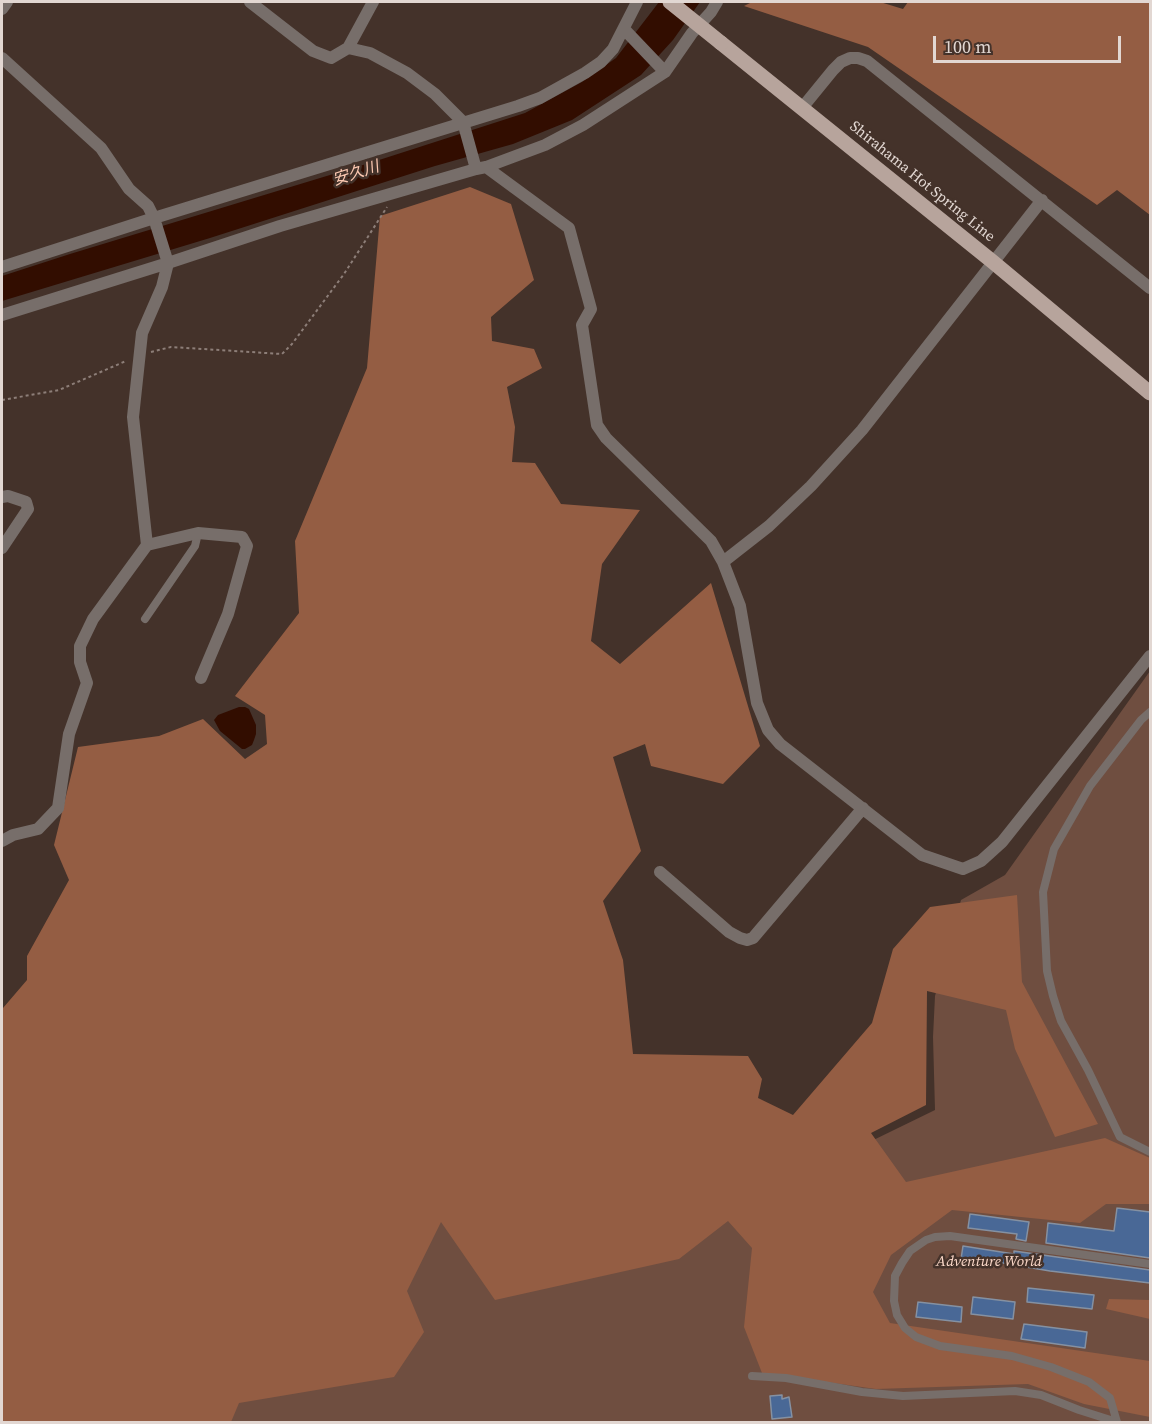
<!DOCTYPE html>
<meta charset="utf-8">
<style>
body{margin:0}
#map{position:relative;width:1152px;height:1424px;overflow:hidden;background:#44322a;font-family:"Source Serif 4",serif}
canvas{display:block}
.frame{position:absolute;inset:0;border:3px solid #e2d7d2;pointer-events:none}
.scale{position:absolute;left:933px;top:36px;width:188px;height:27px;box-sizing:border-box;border:3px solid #e2d7d2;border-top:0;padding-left:8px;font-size:18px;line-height:21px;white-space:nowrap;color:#e2d7d2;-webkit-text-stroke:4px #44322a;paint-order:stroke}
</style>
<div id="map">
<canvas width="1152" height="1424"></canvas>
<div class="frame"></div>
<div class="scale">100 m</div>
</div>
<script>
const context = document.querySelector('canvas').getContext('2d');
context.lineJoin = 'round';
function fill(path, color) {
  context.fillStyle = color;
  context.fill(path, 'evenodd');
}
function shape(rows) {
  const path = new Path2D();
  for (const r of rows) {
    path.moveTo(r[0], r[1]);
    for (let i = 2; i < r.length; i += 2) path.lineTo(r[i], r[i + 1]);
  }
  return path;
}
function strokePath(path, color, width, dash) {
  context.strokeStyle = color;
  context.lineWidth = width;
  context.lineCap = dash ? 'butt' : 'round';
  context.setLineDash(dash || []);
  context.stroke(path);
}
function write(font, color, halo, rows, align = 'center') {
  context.font = font + ' "Source Serif 4","Noto Sans JP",serif';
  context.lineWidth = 5;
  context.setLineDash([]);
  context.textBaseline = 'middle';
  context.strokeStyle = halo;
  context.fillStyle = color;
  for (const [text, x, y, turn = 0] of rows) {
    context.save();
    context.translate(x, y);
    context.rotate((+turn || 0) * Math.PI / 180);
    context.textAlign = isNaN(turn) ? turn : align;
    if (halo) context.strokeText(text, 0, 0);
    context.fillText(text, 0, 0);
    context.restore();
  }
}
fill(shape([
 [1150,671,1150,1422,219,1422,416,1159,855,1149,935,1110,933,1037,935,996,961,900,1005,875]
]), '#6f4e40');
fill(shape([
 [752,2,880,2,903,9,908,2,1150,2,1150,215,1117,190,1097,205,868,47,744,6],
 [470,187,511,204,534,280,491,317,492,341,534,349,542,368,507,387,515,427,512,462,535,463,561,504,640,510,602,564,591,641,620,664,711,583,760,746,723,784,651,766,645,744,613,757,641,851,603,901,623,960,633,1054,748,1056,762,1079,758,1098,793,1115,872,1023,893,949,930,907,1017,895,1022,982,1098,1124,1055,1137,1015,1049,1006,1010,927,991,926,1105,871,1133,906,1182,1105,1138,1150,1158,1150,1204,1106,1204,1080,1223,952,1210,891,1255,873,1292,890,1323,1150,1361,1150,1417,1084,1404,1028,1384,876,1389,762,1373,744,1327,752,1248,728,1221,679,1259,495,1300,441,1222,407,1291,424,1332,394,1377,239,1403,231,1422,2,1422,2,1024,3,1008,27,980,27,956,69,880,54,845,78,747,159,736,203,719,245,759,267,744,265,715,235,696,299,613,295,541,367,368,380,216],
 [1109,1299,1150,1300,1150,1319,1106,1309]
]), '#945d43');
fill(shape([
 [659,2,700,2,673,40,641,75,572,120,513,144,435,166,210,238,2,301,2,276,70,254,376,161,525,113,582,82,616,58],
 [239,707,245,707,249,709,256,725,256,734,254,740,252,745,245,749,242,749,220,731,214,720,218,715]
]), '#320d00');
const building = shape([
 [1117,1208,1150,1212,1150,1258,1046,1243,1048,1223,1114,1231,1117,1208],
 [970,1214,1029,1222,1026,1241,1016,1239,1017,1234,968,1228,970,1214],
 [963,1246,1014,1254,1014,1251,1150,1270,1150,1283,1050,1271,997,1262,997,1265,961,1259,963,1246],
 [1028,1288,1094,1295,1092,1309,1027,1302,1028,1288],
 [973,1297,1015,1302,1013,1319,971,1314,973,1297],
 [918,1302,962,1307,961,1322,916,1317,918,1302],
 [1024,1324,1087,1332,1085,1348,1021,1339,1024,1324],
 [782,1395,782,1399,789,1397,792,1417,772,1419,770,1396,782,1395]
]);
fill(building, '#496896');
strokePath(building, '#8591a2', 1.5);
strokePath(shape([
 [151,352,171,347,282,354,292,344,344,274,387,207],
 [2,400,59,390,126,361]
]), '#8d7e78', 2, [3, 3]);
strokePath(shape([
 [145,619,195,546,198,533],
 [1150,712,1141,720,1090,786,1054,849,1043,892,1047,971,1053,996,1061,1021,1088,1070,1120,1137,1150,1152],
 [752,1376,786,1378,862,1392,903,1396,1015,1391,1041,1395,1079,1410,1117,1422],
 [1117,1422,1110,1398,1089,1382,1051,1367,1012,1356,940,1346,916,1337,905,1328,897,1315,894,1301,895,1276,902,1263,910,1251,926,1240,935,1237,950,1236,1150,1264]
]), '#776e6a', 8);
strokePath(shape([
 [250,2,313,51,331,58,348,48,370,53,407,73,435,94,463,122,476,169],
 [2,9,7,2],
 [624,29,665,72],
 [348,48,373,2],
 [2,58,101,148,129,189,148,206,154,218,168,263,162,287,142,333,133,417,147,545,198,533,242,537,247,546,228,614,201,678],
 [802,108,833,70,841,62,850,58,858,58,867,61,1150,288],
 [486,167,569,228,591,309,582,325,597,425,606,438,711,541,723,562,740,606,757,703,768,730,780,744,922,855,963,869,981,861,1002,842,1150,656],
 [2,267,154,218,518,106,540,98,585,73,601,62,613,49,637,2],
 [2,315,168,263,280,226,476,169,486,167,545,145,583,125,665,72,692,33,711,12,717,2],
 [2,497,8,496,26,502,28,509,2,548],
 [723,562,769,526,811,486,862,430,1042,200],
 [2,841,13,835,38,829,58,808,69,734,87,683,80,662,80,646,93,619,147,545],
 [660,872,729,932,740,938,747,940,753,938,863,808]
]), '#776e6a', 12);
strokePath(shape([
 [721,43,993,262,1150,393]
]), '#b7a49c', 15);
strokePath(shape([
 [670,2,721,43]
]), '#b7a49c', 15);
write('15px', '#e2d7d2', '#44322a', [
 ["Shirahama Hot Spring Line",922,182,39]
]);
write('italic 15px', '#fcd9c9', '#44322a', [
 ["Adventure World",989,1262]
]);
write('italic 16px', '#fdc9b2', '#44322a', [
 ["安久川",356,174,-18]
]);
</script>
